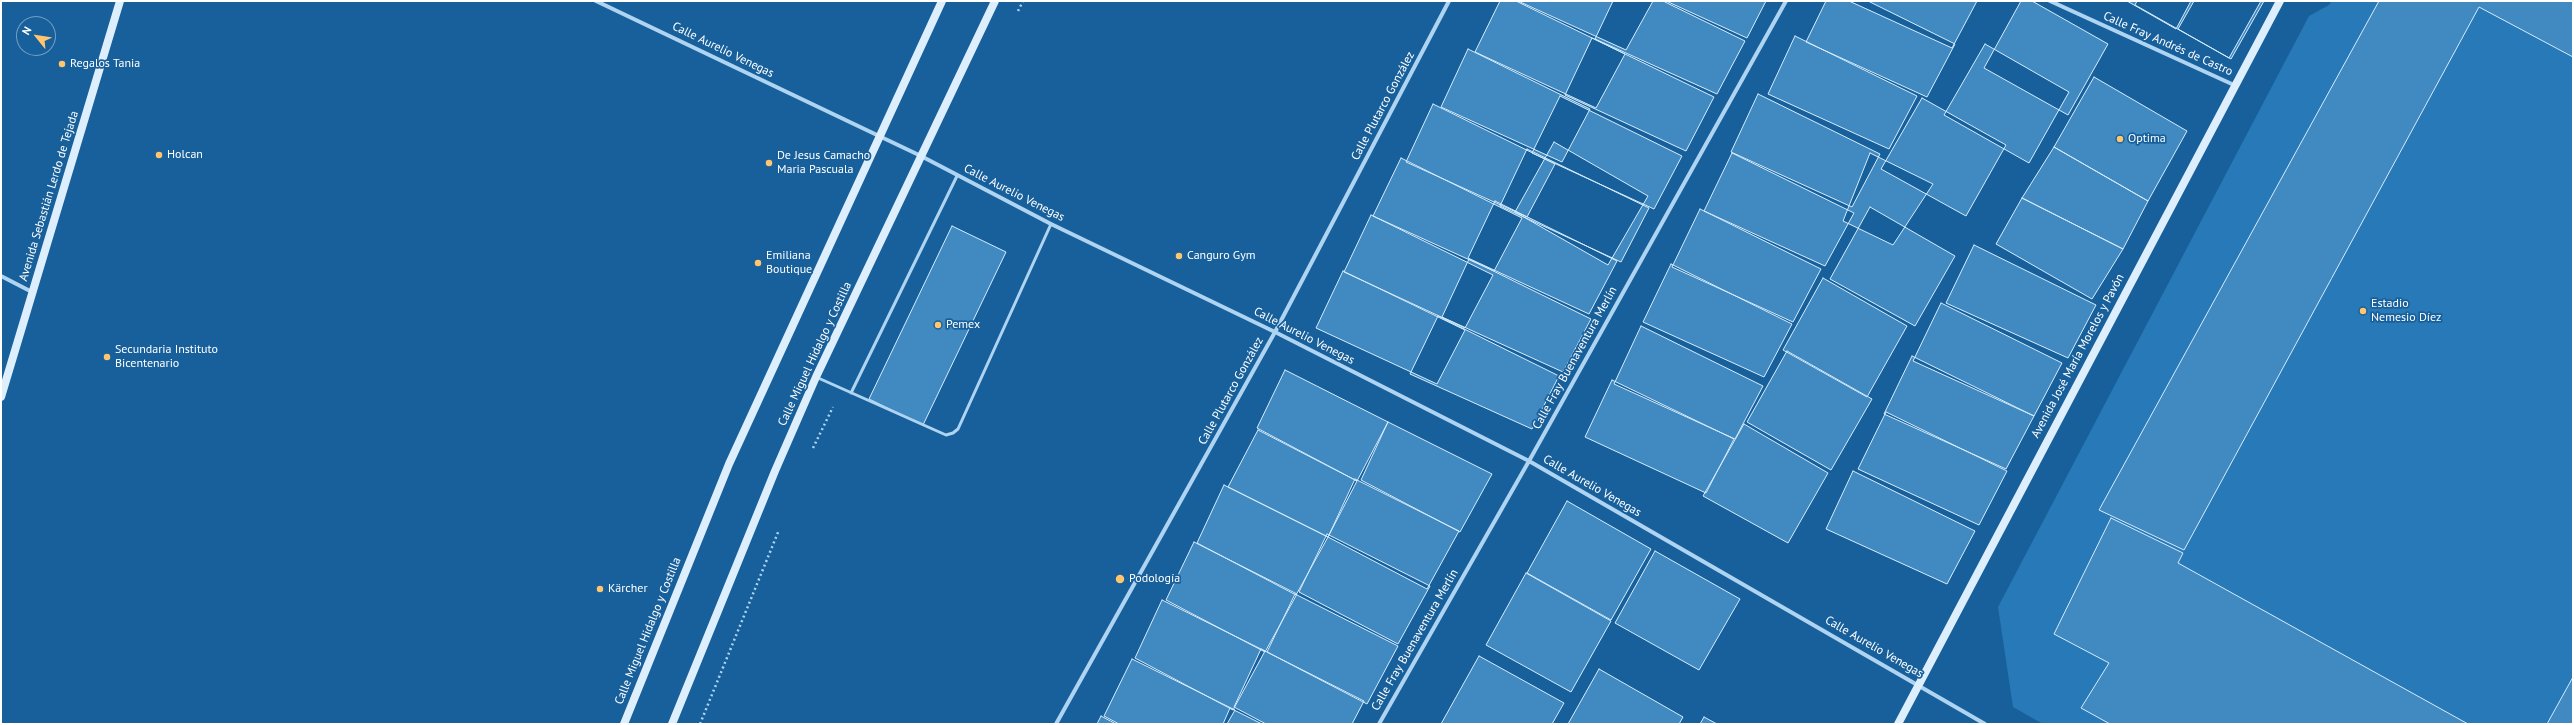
<!DOCTYPE html>
<meta charset="utf-8">
<style>
body{margin:0}
#map{position:relative;width:2574px;height:725px;overflow:hidden;background:#18609b;font-family:"PT Sans",sans-serif}
canvas{display:block}
.frame{position:absolute;inset:0;border:2px solid #fff;pointer-events:none}
.north{position:absolute;left:16px;top:16px;width:40px;height:40px;box-sizing:border-box;background:#18609b;border:1px solid #74a0c3;border-radius:50%;rotate:300deg;font-size:11px;font-weight:700;line-height:16px;text-align:center;color:#fff}
.north::after{content:'';display:block;margin:auto;width:14px;height:18px;background:#ffc56f;clip-path:polygon(50% 0,100% 100%,50% 72%,0 100%)}
</style>
<div id="map">
<canvas width="2574" height="725"></canvas>
<div class="frame"></div>
<div class="north">N</div>
</div>
<script>
const context = document.querySelector('canvas').getContext('2d');
context.lineJoin = 'round';
function fill(path, color) {
  context.fillStyle = color;
  context.fill(path, 'evenodd');
}
function shape(rows) {
  const path = new Path2D();
  for (const r of rows) {
    path.moveTo(r[0], r[1]);
    for (let i = 2; i < r.length; i += 2) path.lineTo(r[i], r[i + 1]);
  }
  return path;
}
function strokePath(path, color, width, dash) {
  context.strokeStyle = color;
  context.lineWidth = width;
  context.lineCap = dash ? 'butt' : 'round';
  context.setLineDash(dash || []);
  context.stroke(path);
}
function write(font, color, halo, rows, align = 'center') {
  context.font = font + ' "PT Sans",sans-serif';
  context.lineWidth = 3.5;
  context.setLineDash([]);
  context.textBaseline = 'middle';
  context.strokeStyle = halo;
  context.fillStyle = color;
  for (const [text, x, y, turn = 0] of rows) {
    context.save();
    context.translate(x, y);
    context.rotate((+turn || 0) * Math.PI / 180);
    context.textAlign = isNaN(turn) ? turn : align;
    if (halo) context.strokeText(text, 0, 0);
    context.fillText(text, 0, 0);
    context.restore();
  }
}
fill(shape([
 [2332,1,2573,1,2573,724,2043,724,2013,707,1998,607,2309,16,2329,5]
]), '#2779b7');
const building = shape([
 [1500,1,1516,1,1625,54,1596,108,1475,52,1500,1],
 [1518,1,1653,1,1626,50,1518,1],
 [1613,1,1663,1,1745,41,1717,94,1595,39,1613,1],
 [1666,1,1766,1,1747,38,1666,1],
 [1826,1,1868,1,1955,44,1927,97,1806,42,1826,1],
 [1849,1,1977,1,1952,48,1849,1],
 [2021,1,2032,1,2108,44,2068,115,1984,68,2021,1],
 [2127,1,2191,1,2176,29,2127,1],
 [2137,1,2261,1,2229,58,2135,5,2137,1],
 [2194,1,2264,1,2231,59,2178,29,2194,1],
 [2379,1,2573,1,2573,57,2479,7,2184,550,2099,510,2379,1],
 [1795,36,1917,96,1889,149,1768,94,1795,36],
 [1592,38,1714,97,1686,151,1565,95,1592,38],
 [1985,44,2069,92,2029,163,1944,115,1985,44],
 [1468,49,1590,109,1562,162,1441,107,1468,49],
 [2094,77,2187,131,2148,201,2054,147,2094,77],
 [1758,94,1880,154,1852,207,1731,152,1758,94],
 [1560,96,1682,156,1654,209,1532,153,1560,96],
 [1922,98,2006,145,1966,216,1881,169,1922,98],
 [1433,104,1555,164,1527,217,1406,162,1433,104],
 [1554,142,1648,196,1608,265,1515,212,1554,142],
 [2054,147,2148,201,2123,249,2022,198,2054,147],
 [1527,149,1649,208,1621,262,1500,206,1527,149],
 [1732,153,1854,213,1825,266,1704,211,1732,153],
 [1870,153,1933,184,1893,245,1843,221,1870,153],
 [1401,158,1522,218,1494,271,1373,216,1401,158],
 [2022,198,2123,249,2092,299,1996,244,2022,198],
 [1495,201,1617,261,1589,314,1468,258,1495,201],
 [1870,207,1955,256,1915,326,1830,279,1870,207],
 [1700,209,1821,269,1793,322,1672,267,1700,209],
 [1371,215,1493,275,1465,328,1344,272,1371,215],
 [952,226,1006,252,923,425,869,399,952,226],
 [1974,245,2096,305,2068,358,1946,303,1974,245],
 [1469,259,1591,319,1563,372,1442,317,1469,259],
 [1671,264,1792,324,1764,377,1643,322,1671,264],
 [1343,271,1465,330,1437,384,1316,328,1343,271],
 [1823,278,1907,326,1867,397,1783,350,1823,278],
 [1941,303,2062,363,2034,416,1913,361,1941,303],
 [1438,316,1559,376,1532,429,1410,374,1438,316],
 [1641,326,1763,386,1735,439,1614,384,1641,326],
 [1787,351,1872,399,1831,470,1747,422,1787,351],
 [1912,356,2034,416,2006,469,1884,414,1912,356],
 [1285,370,1388,422,1357,481,1257,428,1285,370],
 [1612,380,1734,439,1706,493,1585,437,1612,380],
 [1886,412,2007,471,1979,525,1858,469,1886,412],
 [1388,422,1492,474,1460,532,1361,480,1388,422],
 [1744,424,1828,473,1788,543,1703,496,1744,424],
 [1258,430,1357,481,1328,537,1228,487,1258,430],
 [1853,471,1975,531,1947,584,1826,529,1853,471],
 [1355,479,1459,531,1427,589,1328,537,1355,479],
 [1224,485,1328,537,1296,595,1197,543,1224,485],
 [1567,501,1651,549,1611,620,1527,573,1567,501],
 [2111,518,2183,553,2178,563,2468,724,2110,724,2081,708,2109,663,2054,634,2111,518],
 [1327,534,1430,586,1398,644,1299,592,1327,534],
 [1194,542,1297,594,1265,652,1166,600,1194,542],
 [1655,551,1740,599,1699,670,1615,623,1655,551],
 [1526,573,1611,621,1571,692,1486,645,1526,573],
 [1295,594,1398,646,1367,704,1267,652,1295,594],
 [1162,600,1265,651,1233,710,1135,658,1162,600],
 [1261,649,1364,701,1352,724,1266,724,1234,707,1261,649],
 [1479,656,1564,703,1552,724,1441,724,1479,656],
 [1132,659,1235,710,1227,724,1119,724,1104,716,1132,659],
 [1599,669,1683,717,1679,724,1568,724,1599,669],
 [2573,677,2573,724,2547,724,2573,677],
 [1230,708,1262,724,1223,724,1230,708],
 [1101,716,1116,724,1097,724,1101,716],
 [1704,717,1717,724,1700,724,1704,717]
]);
fill(building, '#4189c1');
strokePath(building, '#d5ecfc', 1);
strokePath(shape([
 [1018,11,1023,1],
 [813,448,833,407],
 [700,724,779,530]
]), '#aed4f2', 2.5, [2, 3]);
strokePath(shape([
 [816,377,937,431,946,435,953,433,958,429,1051,224],
 [851,393,957,176]
]), '#aed4f2', 3);
strokePath(shape([
 [596,1,921,156,1051,224,1275,332,1529,461,1985,724],
 [2050,1,2234,85],
 [1,276,32,292],
 [1056,724,1275,332,1449,1],
 [1379,724,1529,461,1786,1]
]), '#aed4f2', 4);
strokePath(shape([
 [1,397,120,1],
 [624,724,729,464,942,1],
 [672,724,775,471,816,377,995,1],
 [1898,724,2280,1]
]), '#ddeefc', 8);
for (const [x, y, r, color] of [
 [62,64,4,"#ffc56f"],
 [2120,139,4,"#ffc56f"],
 [159,155,4,"#ffc56f"],
 [769,163,4,"#ffc56f"],
 [1179,256,4,"#ffc56f"],
 [758,263,4,"#ffc56f"],
 [2363,311,4,"#ffc56f"],
 [938,325,4,"#ffc56f"],
 [107,357,4,"#ffc56f"],
 [1120,579,5,"#ffc56f"],
 [600,589,4,"#ffc56f"]
]) {
  const dot = new Path2D();
  dot.arc(x, y, r, 0, 2 * Math.PI);
  context.fillStyle = color;
  context.fill(dot);
  strokePath(dot, '#18609b', 1.5);
}
write('12px', '#fff', '#18609b', [
 ["Calle Fray Andrés de Castro",2168,44,24],
 ["Calle Aurelio Venegas",723,50,26],
 ["Calle Plutarco González",1383,106,-62],
 ["Calle Aurelio Venegas",1014,193,27],
 ["Avenida Sebastián Lerdo de Tejada",49,196,-73],
 ["Calle Aurelio Venegas",1304,336,27],
 ["Calle Miguel Hidalgo y Costilla",815,354,-65],
 ["Avenida José María Morelos y Pavón",2078,356,-62],
 ["Calle Fray Buenaventura Merlín",1575,358,-61],
 ["Calle Plutarco González",1231,391,-61],
 ["Calle Aurelio Venegas",1592,486,30],
 ["Calle Miguel Hidalgo y Costilla",648,631,-68],
 ["Calle Fray Buenaventura Merlín",1415,640,-60],
 ["Calle Aurelio Venegas",1874,647,30]
]);
write('12px', '#fff', '#18609b', [
 ["Regalos Tania",70,64],
 ["Optima",2128,139],
 ["Holcan",167,155],
 ["De Jesus Camacho",777,156],
 ["Maria Pascuala",777,170],
 ["Emiliana",766,256],
 ["Boutique",766,270],
 ["Canguro Gym",1187,256],
 ["Estadio",2371,304],
 ["Nemesio Díez",2371,318],
 ["Pemex",946,325],
 ["Secundaria Instituto",115,350],
 ["Bicentenario",115,364],
 ["Podología",1129,579],
 ["Kärcher",608,589]
], 'left');
</script>
